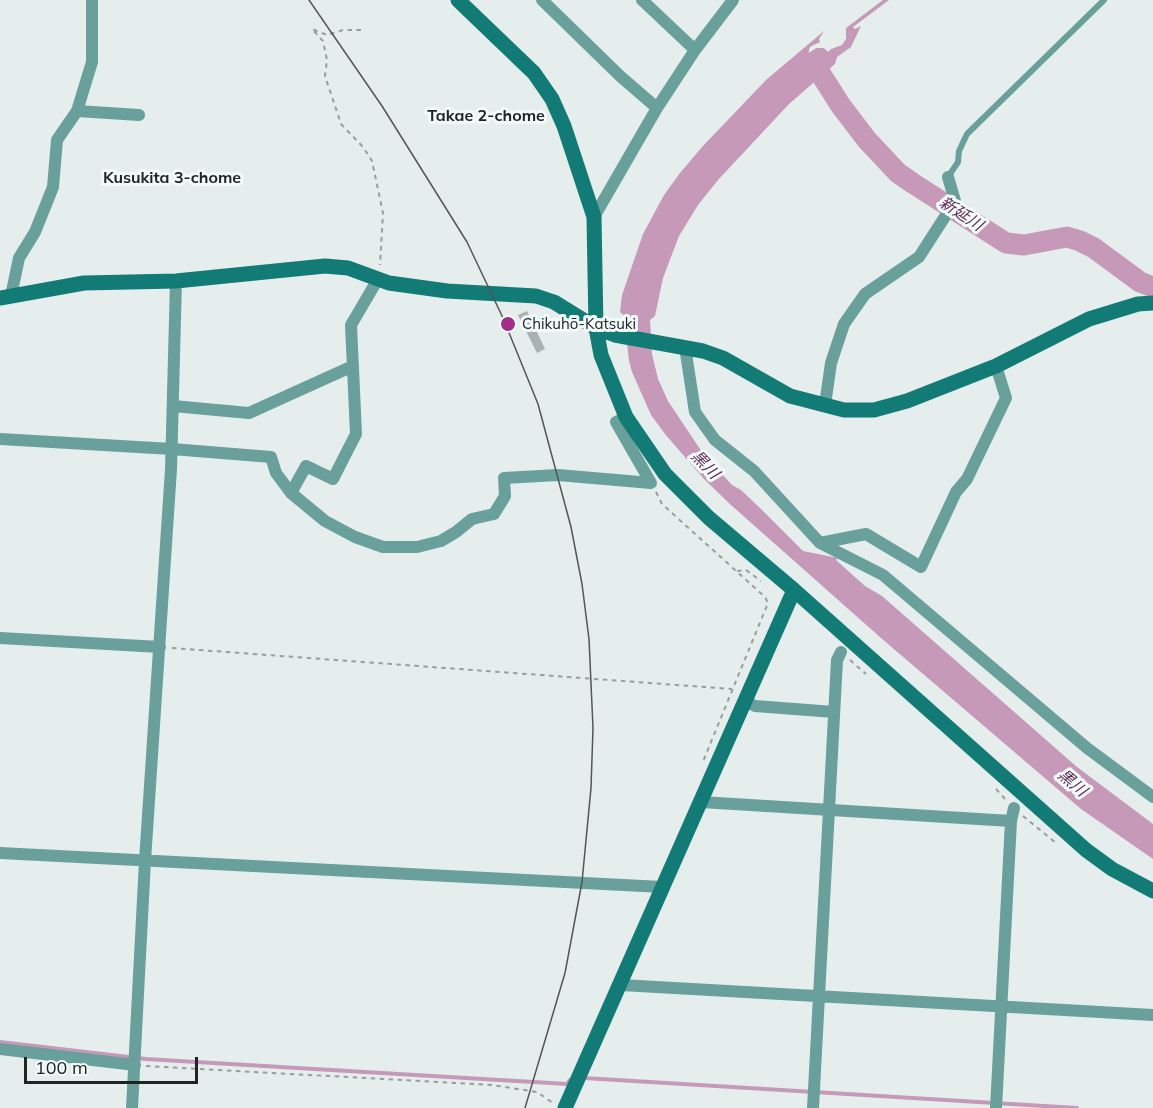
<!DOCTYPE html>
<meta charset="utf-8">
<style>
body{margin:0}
#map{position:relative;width:1153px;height:1108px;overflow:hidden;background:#e5eeed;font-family:Mulish,sans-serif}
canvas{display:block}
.scale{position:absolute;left:24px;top:1057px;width:174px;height:27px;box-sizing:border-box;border:3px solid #212424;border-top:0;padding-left:8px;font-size:18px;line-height:21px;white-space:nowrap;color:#212424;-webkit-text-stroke:4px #f2fbfa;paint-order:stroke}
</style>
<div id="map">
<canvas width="1153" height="1108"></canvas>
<div class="scale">100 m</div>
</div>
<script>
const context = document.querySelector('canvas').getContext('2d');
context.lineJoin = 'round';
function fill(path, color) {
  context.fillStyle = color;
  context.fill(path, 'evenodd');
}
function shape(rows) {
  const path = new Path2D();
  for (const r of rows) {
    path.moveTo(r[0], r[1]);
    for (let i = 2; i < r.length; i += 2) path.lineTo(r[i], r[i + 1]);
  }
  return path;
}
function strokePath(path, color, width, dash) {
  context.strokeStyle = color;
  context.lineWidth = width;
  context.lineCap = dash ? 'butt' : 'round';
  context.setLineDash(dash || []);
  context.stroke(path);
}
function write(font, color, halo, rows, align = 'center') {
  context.font = font + ' Mulish,"Noto Sans JP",sans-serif';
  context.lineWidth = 6;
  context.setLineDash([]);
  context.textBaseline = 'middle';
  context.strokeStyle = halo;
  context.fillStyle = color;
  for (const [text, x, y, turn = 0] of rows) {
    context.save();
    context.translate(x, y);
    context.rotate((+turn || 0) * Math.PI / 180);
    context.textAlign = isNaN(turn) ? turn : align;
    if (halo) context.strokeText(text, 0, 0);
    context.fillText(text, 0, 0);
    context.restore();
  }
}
fill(shape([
 [883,0,889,0,853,27,855,29,861,26,851,47,837,57,835,64,789,104,718,180,698,205,679,236,663,278,655,316,650,320,652,354,658,379,668,401,702,452,732,485,741,490,760,508,803,551,838,558,836,560,865,586,882,596,1077,767,1153,824,1153,859,1081,809,881,638,731,505,704,479,665,434,651,415,632,372,629,361,624,316,620,312,622,295,643,234,664,195,680,173,702,147,766,80,824,31,819,39,820,42,810,47,808,54,816,48,824,48,828,52,831,49,842,45,846,39,846,28]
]), '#c699b9');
strokePath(shape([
 [0,1042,146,1059,567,1084,570,1080],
 [584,1078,1077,1108]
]), '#c699b9', 4);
strokePath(shape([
 [813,62,841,106,867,140,898,173,914,184,1006,243,1024,245,1067,237,1080,241,1094,248,1140,282,1153,287]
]), '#c699b9', 21);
fill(shape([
 [527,311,545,349,537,353,518,315]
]), '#aab2b1');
strokePath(shape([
 [361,30,343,30,327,35,312,29,323,41,327,60,325,76,341,124,363,147,372,161,383,213,380,265],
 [656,492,662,504,765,597,768,603,702,764],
 [737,571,746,570,761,581],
 [172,648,732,689],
 [850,660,866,674],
 [996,789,1006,800],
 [1023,816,1056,843],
 [146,1066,492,1085,537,1092,553,1103]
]), '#979e9d', 2, [4.5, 4.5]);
strokePath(shape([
 [948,177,958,162,959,151,967,134,1104,0]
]), '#6aa09c', 6);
strokePath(shape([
 [542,0,620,76,657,108],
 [642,0,695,50],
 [77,111,139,115],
 [594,217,657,108,695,50,733,0],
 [11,296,19,258,35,232,53,187,57,140,77,111,92,62,92,0],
 [685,347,695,412,715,440,754,471,820,543,883,575,1087,748,1153,797],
 [825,405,831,363,844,324,865,294,919,257,955,201,948,177],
 [173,406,249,413,353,366],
 [0,439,172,449,271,457,276,473,291,493,325,521,355,537,383,547,417,547,441,541,456,532,472,519,494,514,505,496,504,478,558,475,651,483,616,422,626,417],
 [291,493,306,466,333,479,356,434,351,325,378,279],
 [820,543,866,534,921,567,956,492,967,479,1006,398,996,366],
 [0,638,160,647],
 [745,701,755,706,834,712],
 [701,802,1011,821],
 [0,853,662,887],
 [621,985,1153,1015],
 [0,1049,135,1065],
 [132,1108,145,861,171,469,176,281],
 [813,1108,837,660,841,652],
 [996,1108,1011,821,1014,808]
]), '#6aa09c', 12);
strokePath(shape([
 [458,0,534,73,552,99,564,126,594,217,596,328,601,355,626,417,665,474,709,518,794,590,1086,850,1112,869,1153,891],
 [0,298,84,283,176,281,325,266,348,268,389,283,447,291,536,296,554,302,596,328,615,335,703,351,723,358,790,396,844,410,874,410,907,401,996,366,1089,319,1138,304,1153,303],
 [565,1108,794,590]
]), '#127b76', 15);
strokePath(shape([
 [309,0,382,106,467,242,503,318,538,404,571,527,582,584,589,639,593,728,591,788,582,882,565,973,525,1108]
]), '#525656', 1.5);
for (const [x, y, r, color] of [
 [508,324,8,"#a12e8a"]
]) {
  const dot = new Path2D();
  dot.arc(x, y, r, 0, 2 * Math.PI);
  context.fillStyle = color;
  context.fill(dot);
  strokePath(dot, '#f2fbfa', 2);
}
write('15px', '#212424', '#f2fbfa', [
 ["Chikuhō-Katsuki",522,324]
], 'left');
write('bold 16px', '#212424', '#f2fbfa', [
 ["Takae 2-chome",486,116],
 ["Kusukita 3-chome",172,178]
]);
write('italic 16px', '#622a55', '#f2fbfa', [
 ["新延川",961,214,33],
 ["黒川",705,465,45],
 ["黒川",1072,783,40]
]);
</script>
